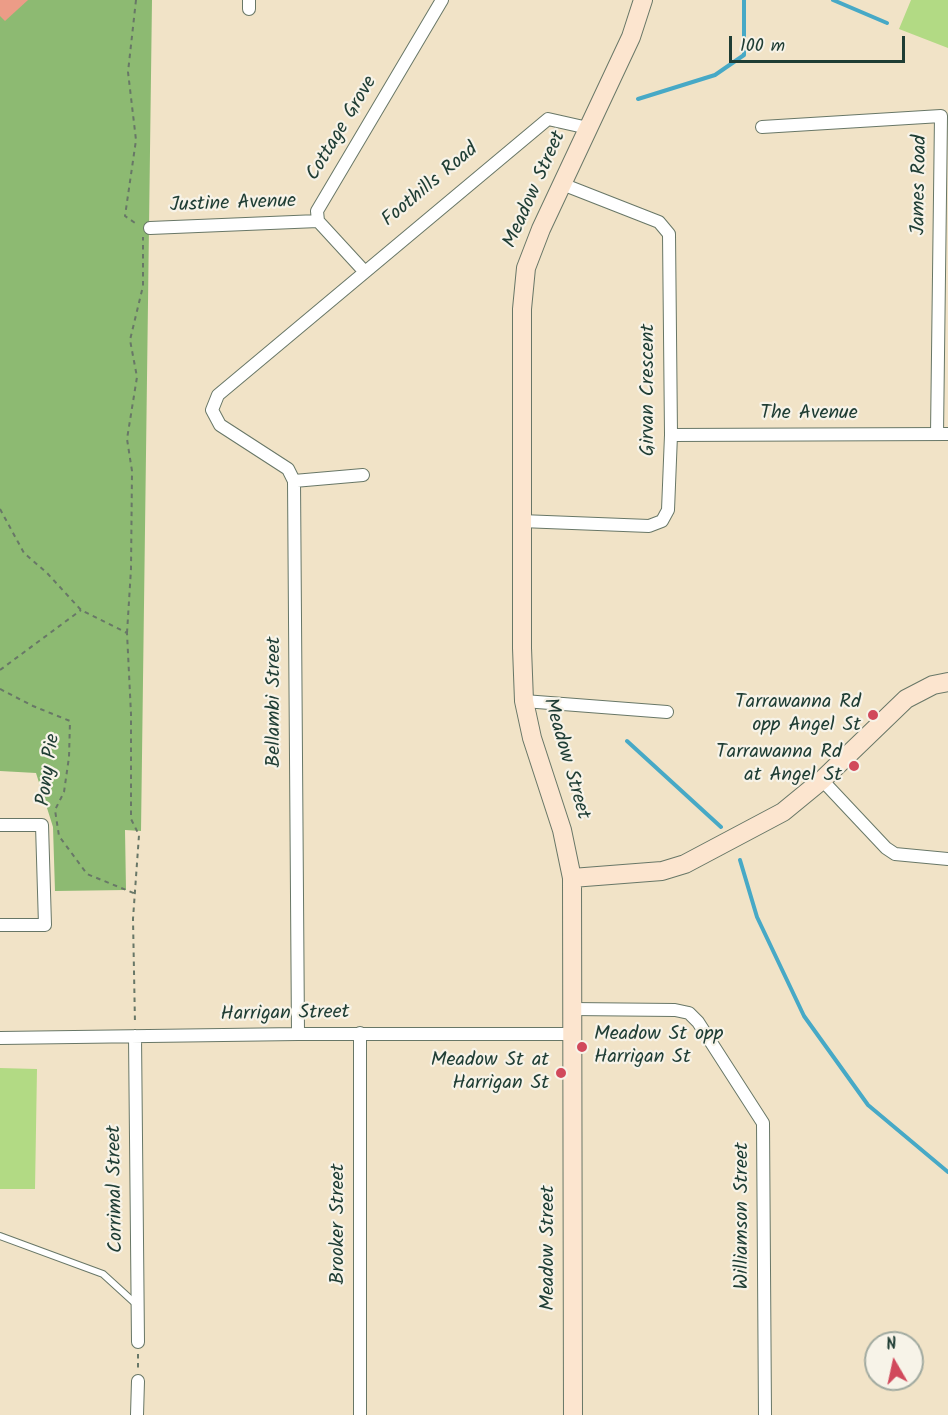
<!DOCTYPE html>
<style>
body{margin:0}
#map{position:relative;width:948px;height:1415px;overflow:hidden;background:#f1e3c7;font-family:Kalam,sans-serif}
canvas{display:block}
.north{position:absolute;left:864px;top:1331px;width:60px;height:60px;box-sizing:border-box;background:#f7f3e8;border:2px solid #a1aaa0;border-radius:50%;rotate:351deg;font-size:16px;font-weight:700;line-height:24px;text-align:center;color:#1f3d34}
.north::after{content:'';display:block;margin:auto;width:21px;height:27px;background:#d1495b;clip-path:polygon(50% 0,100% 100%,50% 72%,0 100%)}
.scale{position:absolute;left:729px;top:36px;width:176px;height:27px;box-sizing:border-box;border:3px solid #1f3d34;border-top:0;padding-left:8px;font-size:18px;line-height:21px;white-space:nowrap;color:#1f3d34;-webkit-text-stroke:4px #f7f3e8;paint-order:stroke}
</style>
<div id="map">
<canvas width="948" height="1415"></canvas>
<div class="north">N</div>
<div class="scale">100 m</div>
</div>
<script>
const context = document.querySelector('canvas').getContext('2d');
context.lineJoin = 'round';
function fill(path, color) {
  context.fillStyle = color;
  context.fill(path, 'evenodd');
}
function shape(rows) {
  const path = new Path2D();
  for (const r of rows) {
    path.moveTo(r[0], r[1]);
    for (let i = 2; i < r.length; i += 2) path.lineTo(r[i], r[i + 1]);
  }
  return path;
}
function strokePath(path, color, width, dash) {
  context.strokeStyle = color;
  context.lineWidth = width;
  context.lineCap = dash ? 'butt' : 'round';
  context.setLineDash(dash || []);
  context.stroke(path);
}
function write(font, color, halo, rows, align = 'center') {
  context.font = font + ' Kalam,sans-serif';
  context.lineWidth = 4.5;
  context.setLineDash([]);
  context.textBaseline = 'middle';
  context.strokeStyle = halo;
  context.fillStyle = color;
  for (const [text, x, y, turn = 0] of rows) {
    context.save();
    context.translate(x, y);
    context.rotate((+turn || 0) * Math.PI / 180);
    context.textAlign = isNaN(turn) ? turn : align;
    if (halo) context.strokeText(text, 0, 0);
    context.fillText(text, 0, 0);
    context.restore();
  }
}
fill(shape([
 [911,0,948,0,948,48,899,29],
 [0,1068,37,1069,35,1189,0,1189]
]), '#b2da84');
fill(shape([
 [0,0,152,0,141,831,125,830,126,890,55,891,53,827,36,773,0,771]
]), '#8dba72');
strokePath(shape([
 [833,0,887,23],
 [638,99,715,75,744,55,744,0],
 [627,741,721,827],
 [740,860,757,917,804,1016,868,1105,948,1172]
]), '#47a9c6', 4);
fill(shape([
 [0,0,28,0,5,21,0,16]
]), '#ec9c87');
const lane = shape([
 [0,1236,103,1274,137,1305]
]);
const street = shape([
 [249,9,249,0],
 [762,127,941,116,937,434],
 [150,228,318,221],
 [364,271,318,221,317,211,442,0],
 [671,435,948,434],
 [294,481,363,475],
 [521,521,649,526,662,521,668,510,671,435,669,234,659,222,562,184],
 [524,701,667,712],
 [822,780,886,848,895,854,948,859],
 [0,825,42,825,45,925,0,925],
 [571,1009,675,1010,689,1013,698,1022,763,1123,765,1415],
 [360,1033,360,1415],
 [298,1034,294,481,288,469,220,425,212,410,218,395,548,119,588,128],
 [135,1036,138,1342],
 [0,1038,298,1034,571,1034],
 [137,1415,138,1381]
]);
const secondary = shape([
 [572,878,662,871,685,864,783,812,822,780,906,699,933,685,948,682],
 [573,1415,572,878,562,830,532,738,524,701,522,648,522,309,526,268,541,229,631,37,643,0]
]);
strokePath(lane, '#687767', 8);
strokePath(street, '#687767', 14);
strokePath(secondary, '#687767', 20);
strokePath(shape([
 [136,0,128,72,136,140,125,216,138,225],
 [0,509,24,553,47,573,81,610,127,633,131,714,131,819,139,835,133,919,135,1024],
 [127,633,131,569,132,471,127,439,137,377,130,340,143,286,143,237],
 [0,670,81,610],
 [0,689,33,706,70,721,69,757,64,792,55,810,59,836,87,874,136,894],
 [138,1354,138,1369]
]), '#687767', 2, [4.5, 4.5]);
strokePath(lane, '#fff', 6);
strokePath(street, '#fff', 12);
strokePath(secondary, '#fce5cf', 18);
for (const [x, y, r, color] of [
 [873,715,6,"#d1495b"],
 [854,766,6,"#d1495b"],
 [582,1047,6,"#d1495b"],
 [561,1073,6,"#d1495b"]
]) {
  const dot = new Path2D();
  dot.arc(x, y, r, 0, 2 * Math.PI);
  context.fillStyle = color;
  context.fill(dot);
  strokePath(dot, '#f7f3e8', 2);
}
write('20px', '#1f3d34', '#f7f3e8', [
 ["Cottage Grove",343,129,-59],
 ["James Road",921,185,-89],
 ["Foothills Road",431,186,-40],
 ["Meadow Street",536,190,-66],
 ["Justine Avenue",233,205,-2],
 ["Girvan Crescent",650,390,-90],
 ["The Avenue",809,415],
 ["Bellambi Street",276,702,-90],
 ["Meadow Street",565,759,74],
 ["Pony Pie",50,770,-82],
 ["Harrigan Street",285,1015,-1],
 ["Corrimal Street",117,1189,-91],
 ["Williamson Street",744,1216,-90],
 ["Brooker Street",340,1224,-90],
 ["Meadow Street",550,1248,-90]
]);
write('20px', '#1f3d34', '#f7f3e8', [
 ["Tarrawanna Rd",861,704],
 ["opp Angel St",861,727],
 ["Tarrawanna Rd",842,754],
 ["at Angel St",842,777],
 ["Meadow St opp",594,1036,"left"],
 ["Harrigan St",594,1059,"left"],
 ["Meadow St at",549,1062],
 ["Harrigan St",549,1085]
], 'right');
</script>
